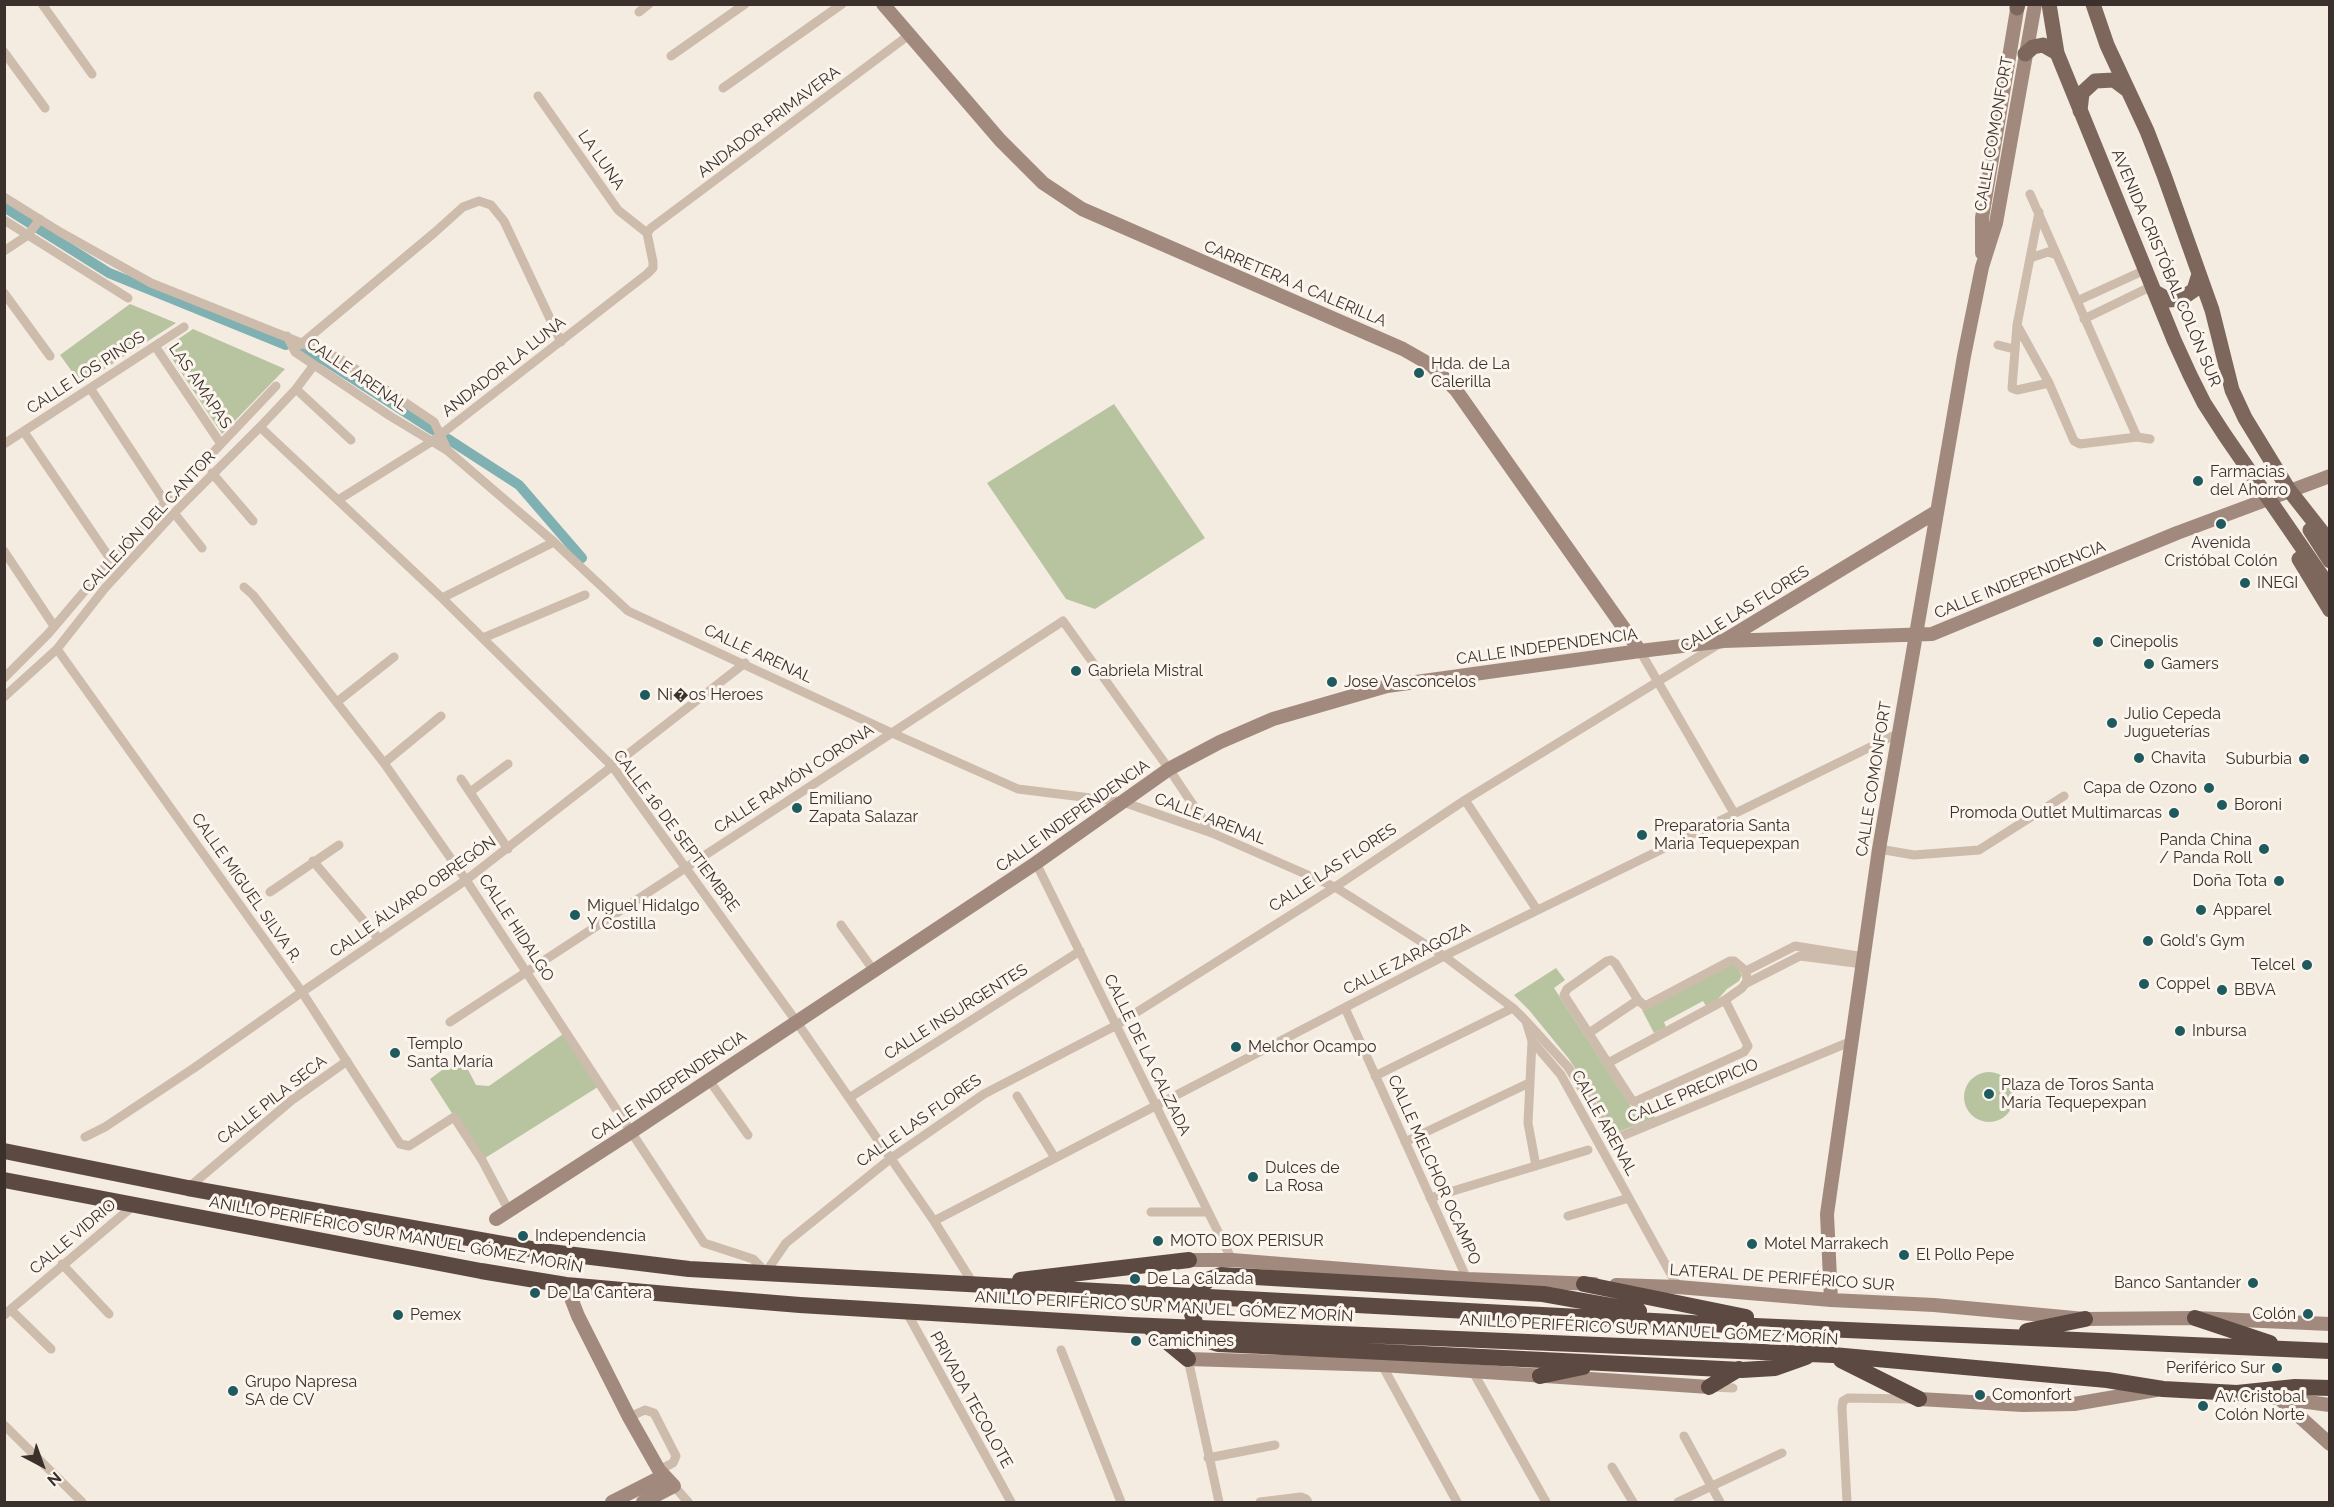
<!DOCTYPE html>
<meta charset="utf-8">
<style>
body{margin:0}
#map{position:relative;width:2334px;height:1507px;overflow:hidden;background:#f4ebe1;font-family:Raleway,sans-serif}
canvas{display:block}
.frame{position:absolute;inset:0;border:6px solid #3b302b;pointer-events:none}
.north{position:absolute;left:12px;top:1435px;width:60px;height:60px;-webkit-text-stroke:4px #fbf5ee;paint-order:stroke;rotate:139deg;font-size:16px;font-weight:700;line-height:24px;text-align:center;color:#3b302b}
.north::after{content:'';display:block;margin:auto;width:21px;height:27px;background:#3b302b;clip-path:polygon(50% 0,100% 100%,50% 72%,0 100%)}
</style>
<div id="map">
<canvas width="2334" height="1507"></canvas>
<div class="frame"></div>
<div class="north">N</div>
</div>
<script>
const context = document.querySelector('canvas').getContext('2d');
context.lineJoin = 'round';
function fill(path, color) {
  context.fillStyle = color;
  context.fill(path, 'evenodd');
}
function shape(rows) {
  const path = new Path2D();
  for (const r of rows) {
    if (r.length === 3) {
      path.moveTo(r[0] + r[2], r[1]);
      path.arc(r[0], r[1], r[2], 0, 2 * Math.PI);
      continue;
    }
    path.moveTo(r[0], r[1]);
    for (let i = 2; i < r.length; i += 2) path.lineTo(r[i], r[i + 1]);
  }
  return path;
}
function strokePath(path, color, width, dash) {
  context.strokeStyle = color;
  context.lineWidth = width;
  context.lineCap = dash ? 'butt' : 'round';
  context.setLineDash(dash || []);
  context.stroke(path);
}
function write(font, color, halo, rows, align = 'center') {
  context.font = font + ' Raleway,sans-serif';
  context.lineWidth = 6;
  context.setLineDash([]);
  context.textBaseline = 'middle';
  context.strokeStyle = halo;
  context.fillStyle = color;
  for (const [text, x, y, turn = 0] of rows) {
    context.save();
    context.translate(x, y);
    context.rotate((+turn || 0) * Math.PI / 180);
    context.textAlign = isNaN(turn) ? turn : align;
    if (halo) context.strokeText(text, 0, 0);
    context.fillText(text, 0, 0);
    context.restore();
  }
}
fill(shape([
 [130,304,176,323,81,384,60,355],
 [193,329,285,369,222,434,165,348],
 [1114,404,1205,538,1095,609,1066,599,987,483],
 [1730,964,1736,965,1742,975,1739,981,1727,989,1718,999,1706,1006,1703,1001,1664,1022,1666,1027,1654,1033,1642,1010],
 [1556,968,1565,980,1554,988,1632,1108,1648,1100,1655,1118,1618,1132,1614,1130,1569,1059,1529,1010,1514,995],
 [566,1032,601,1085,482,1160,430,1079,461,1056,476,1085,489,1086],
 [1989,1097,25]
]), '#b8c4a0');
strokePath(shape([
 [4,207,109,273,286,345],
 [299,350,324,360,433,430],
 [448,439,519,485,582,558]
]), '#7fb0b2', 10);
strokePath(shape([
 [42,4,92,74],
 [639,12,649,4],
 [4,52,45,108],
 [671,56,745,4],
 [723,88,842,4],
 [538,96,618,210,647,233],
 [2030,194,2137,437],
 [4,197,60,232,151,283,339,358,434,422,448,451],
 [2039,212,2017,325,2049,383,2074,441,2080,444,2137,437,2150,439],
 [4,220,128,298],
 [647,233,651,228,909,35],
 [4,251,28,235,40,219],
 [2030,258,2048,252,2057,255],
 [4,293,50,356],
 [2077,301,2145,270],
 [2084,319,2152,286],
 [2017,325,2012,388,2017,390,2049,383],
 [287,336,295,352,390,416,448,451,554,542,628,611,892,733,1018,789,1123,802,1212,833,1335,887,1444,956,1513,1008,1526,1021,1532,1041,1561,1075,1678,1287],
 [300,345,434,233,463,207,479,201,491,205,504,221,561,342],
 [1998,345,2014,349],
 [155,346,221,444],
 [90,388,165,502],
 [296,389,351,440],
 [260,427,442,598,613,767,796,1021,934,1221,974,1285],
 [24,432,111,560],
 [4,444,184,327],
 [212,473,253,521],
 [338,500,431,442,647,274,653,268,653,262,647,233],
 [174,513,202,548],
 [4,551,54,626],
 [244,587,253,595,384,763,466,880,704,1243,753,1259,766,1272,786,1243,890,1159,984,1094,1115,1026,1335,887,1465,800,1719,644],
 [442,598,554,542],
 [483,638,585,595],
 [57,649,302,992,400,1144,409,1146,454,1117,482,1160,509,1211],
 [1640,651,1734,813],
 [4,678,48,634,111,560,276,386],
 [4,697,57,649,105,588,174,513,260,427,296,389,314,365],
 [337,702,394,657],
 [384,763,441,716],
 [461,779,508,849],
 [470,792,508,764],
 [1465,800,1537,910],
 [1879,849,1914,855,1979,850,2064,796],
 [313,861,379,939],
 [1036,863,1232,1260],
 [270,892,339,845],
 [841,925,874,971],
 [1746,971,1795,946,1864,957],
 [1745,984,1800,956,1863,964],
 [1345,1008,1467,1279],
 [450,1022,1063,621,1169,769,1212,833],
 [1527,1022,1568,1067,1611,1134,1617,1138,1852,1041],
 [1589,1033,1638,1000],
 [1532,1041,1528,1123,1536,1166],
 [1608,1063,1725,1000,1748,1046,1744,1052,1634,1102,1631,1099,1564,995,1567,989,1607,961,1611,960,1615,963,1638,1000,1645,1006,1730,961,1734,961,1746,971,1747,981,1742,988,1725,1000],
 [1375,1076,1513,1008],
 [709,1080,748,1135],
 [1017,1096,1055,1158],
 [849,1098,1080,951],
 [85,1137,105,1127,194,1068,302,992,466,880,745,663],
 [1405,1142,1529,1083],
 [188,1188,292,1100,347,1061],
 [1430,1198,1588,1150],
 [1151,1212,1208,1212],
 [1568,1216,1629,1198],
 [934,1221,1444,956,1897,734],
 [62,1264,109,1314],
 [11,1310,51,1349],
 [906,1311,1011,1502],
 [4,1315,133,1206],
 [1061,1350,1121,1502],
 [1188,1359,1219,1502],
 [1382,1365,1457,1502],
 [1472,1370,1546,1502],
 [1712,1387,1733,1388],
 [629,1417,645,1410,654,1413,676,1456,673,1463,659,1470],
 [4,1425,82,1502],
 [1684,1436,1720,1502],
 [1208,1458,1275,1445],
 [1612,1467,1633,1502],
 [674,1486,688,1502],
 [1260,1502,1301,1497,1306,1499,1308,1502],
 [1678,1502,1782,1453],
 [1847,1502,1842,1408,1843,1401,1848,1398,1911,1399]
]), '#cdbbac', 9);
strokePath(shape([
 [883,4,1000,140,1043,183,1082,209,1403,349,1431,365,1456,390,1640,651],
 [1982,253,1982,218,2018,4],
 [1725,640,1936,512],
 [496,1219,631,1132,1036,863,1169,769,1220,742,1273,719,1387,686,1640,651,1724,641,1932,634,2177,533,2330,476],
 [1189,1260,1232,1260,1467,1279,1594,1284],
 [566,1285,578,1316,629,1417,659,1470,674,1486,643,1502],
 [1616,1285,1678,1287,1831,1300,1934,1305,2085,1319,2195,1318,2330,1324],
 [1831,1300,1827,1214,1879,849,1964,356,1982,267,1996,223,2035,4],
 [1188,1359,1382,1365,1709,1387],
 [2254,1395,2330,1405],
 [1919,1399,2023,1405,2074,1404,2156,1390],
 [2280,1399,2330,1444],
 [612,1502,663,1476]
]), '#a18a7d', 14);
strokePath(shape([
 [2049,4,2057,53,2174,340,2190,375,2204,403,2224,434,2330,588],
 [2093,4,2107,45,2147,131,2164,175,2212,310,2232,390,2245,418,2289,490,2330,542],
 [2017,8,2018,4],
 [2025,54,2033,47,2043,45,2057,53],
 [2080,111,2082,93,2095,81,2114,80,2126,89],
 [2155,292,2169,300,2181,299,2194,290,2199,274],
 [2310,530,2330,561],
 [2299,559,2330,610]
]), '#7d675c', 15);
strokePath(shape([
 [4,1151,188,1188,542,1251,689,1269,1709,1324,2330,1351],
 [4,1180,481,1271,566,1285,690,1296,800,1305,1129,1325,1833,1355,2107,1380,2163,1389,2237,1393,2295,1387,2330,1388],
 [1255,1277,1543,1294,1639,1311],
 [1020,1280,1189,1260],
 [1584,1284,1746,1317],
 [2195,1318,2270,1343],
 [1148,1326,1188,1359],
 [2027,1331,2085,1319],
 [1263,1346,1742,1370,1775,1368,1806,1357],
 [1841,1360,1919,1399],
 [1540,1376,1583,1367],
 [1709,1387,1739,1369]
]), '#5c4a42', 16);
strokePath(shape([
 [1255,1277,1221,1275,1210,1279,1201,1286,1194,1296,1192,1314,1198,1331,1212,1342,1218,1344,1263,1346]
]), '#5c4a42', 16);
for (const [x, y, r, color] of [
 [1419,373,6,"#1f5a5e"],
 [2198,481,6,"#1f5a5e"],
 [2221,524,6,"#1f5a5e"],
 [2245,583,6,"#1f5a5e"],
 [2098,642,6,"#1f5a5e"],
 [2149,664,6,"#1f5a5e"],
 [1076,671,6,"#1f5a5e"],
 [1332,682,6,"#1f5a5e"],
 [645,695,6,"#1f5a5e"],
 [2112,723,6,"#1f5a5e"],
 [2139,758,6,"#1f5a5e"],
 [2304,759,6,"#1f5a5e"],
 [2209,788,6,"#1f5a5e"],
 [2222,805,6,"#1f5a5e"],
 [797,808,6,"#1f5a5e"],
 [2174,813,6,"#1f5a5e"],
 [1642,835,6,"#1f5a5e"],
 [2264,849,6,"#1f5a5e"],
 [2279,881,6,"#1f5a5e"],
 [2201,910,6,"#1f5a5e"],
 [575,915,6,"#1f5a5e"],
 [2148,941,6,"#1f5a5e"],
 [2307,965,6,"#1f5a5e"],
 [2144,984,6,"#1f5a5e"],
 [2222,990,6,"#1f5a5e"],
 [2180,1031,6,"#1f5a5e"],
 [1236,1047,6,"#1f5a5e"],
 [395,1053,6,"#1f5a5e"],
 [1989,1094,6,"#1f5a5e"],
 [1253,1177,6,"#1f5a5e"],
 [523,1236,6,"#1f5a5e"],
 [1158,1241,6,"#1f5a5e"],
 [1752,1244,6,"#1f5a5e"],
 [1904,1255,6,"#1f5a5e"],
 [1135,1279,6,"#1f5a5e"],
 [2253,1283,6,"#1f5a5e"],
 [535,1293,6,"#1f5a5e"],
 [2308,1314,6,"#1f5a5e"],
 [398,1315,6,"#1f5a5e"],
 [1136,1341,6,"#1f5a5e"],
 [2277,1368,6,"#1f5a5e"],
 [233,1391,6,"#1f5a5e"],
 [1980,1395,6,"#1f5a5e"],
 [2203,1406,6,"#1f5a5e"]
]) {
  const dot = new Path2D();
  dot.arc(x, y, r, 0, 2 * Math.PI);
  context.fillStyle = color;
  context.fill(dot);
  strokePath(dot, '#fbf5ee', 2);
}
write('16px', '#3b302b', '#fbf5ee', [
 ["ANDADOR PRIMAVERA",769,122,-37],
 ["CALLE COMONFORT",1994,134,-80],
 ["LA LUNA",601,160,55],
 ["AVENIDA CRISTÓBAL COLÓN SUR",2166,268,67],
 ["CARRETERA A CALERILLA",1295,284,23],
 ["ANDADOR LA LUNA",504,367,-38],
 ["CALLE LOS PINOS",86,373,-33],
 ["CALLE ARENAL",357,375,34],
 ["LAS AMAPAS",200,386,56],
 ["CALLEJÓN DEL CANTOR",149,522,-47],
 ["CALLE INDEPENDENCIA",2020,580,-22],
 ["CALLE LAS FLORES",1745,609,-32],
 ["CALLE INDEPENDENCIA",1547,647,-8],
 ["CALLE ARENAL",758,654,25],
 ["CALLE RAMÓN CORONA",794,779,-33],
 ["CALLE COMONFORT",1874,779,-81],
 ["CALLE INDEPENDENCIA",1073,816,-35],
 ["CALLE ARENAL",1210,819,21],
 ["CALLE 16 DE SEPTIEMBRE",676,831,53],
 ["CALLE LAS FLORES",1333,868,-33],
 ["CALLE MIGUEL SILVA R.",246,888,55],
 ["CALLE ÁLVARO OBREGÓN",413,897,-35],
 ["CALLE HIDALGO",516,928,57],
 ["CALLE ZARAGOZA",1407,959,-27],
 ["CALLE INSURGENTES",956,1012,-32],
 ["CALLE DE LA CALZADA",1147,1055,64],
 ["CALLE INDEPENDENCIA",669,1086,-34],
 ["CALLE PRECIPICIO",1693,1091,-23],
 ["CALLE PILA SECA",272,1100,-38],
 ["CALLE LAS FLORES",919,1121,-35],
 ["CALLE ARENAL",1604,1123,61],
 ["CALLE MELCHOR OCAMPO",1434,1170,66],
 ["ANILLO PERIFÉRICO SUR MANUEL GÓMEZ MORÍN",396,1235,10],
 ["CALLE VIDRIO",73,1237,-40],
 ["LATERAL DE PERIFÉRICO SUR",1782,1278,4],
 ["ANILLO PERIFÉRICO SUR MANUEL GÓMEZ MORÍN",1164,1307,3],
 ["ANILLO PERIFÉRICO SUR MANUEL GÓMEZ MORÍN",1649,1330,3],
 ["PRIVADA TECOLOTE",971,1400,61]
]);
write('16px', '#3b302b', '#fbf5ee', [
 ["Hda. de La",1431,364],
 ["Calerilla",1431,382],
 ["Farmacias",2210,472],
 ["del Ahorro",2210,490],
 ["Avenida",2221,543,"center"],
 ["Cristóbal Colón",2221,561,"center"],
 ["INEGI",2257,583],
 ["Cinepolis",2110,642],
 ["Gamers",2161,664],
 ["Gabriela Mistral",1088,671],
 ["Jose Vasconcelos",1344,682],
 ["Ni�os Heroes",657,695],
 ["Julio Cepeda",2124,714],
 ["Jugueterías",2124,732],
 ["Chavita",2151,758],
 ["Suburbia",2292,759,"right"],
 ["Capa de Ozono",2197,788,"right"],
 ["Emiliano",809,799],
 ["Zapata Salazar",809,817],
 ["Boroni",2234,805],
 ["Promoda Outlet Multimarcas",2162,813,"right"],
 ["Preparatoria Santa",1654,826],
 ["Maria Tequepexpan",1654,844],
 ["Panda China",2252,840,"right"],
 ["/ Panda Roll",2252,858,"right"],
 ["Doña Tota",2267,881,"right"],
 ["Miguel Hidalgo",587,906],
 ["Y Costilla",587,924],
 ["Apparel",2213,910],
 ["Gold's Gym",2160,941],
 ["Telcel",2295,965,"right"],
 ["Coppel",2156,984],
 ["BBVA",2234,990],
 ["Inbursa",2192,1031],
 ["Templo",407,1044],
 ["Santa María",407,1062],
 ["Melchor Ocampo",1248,1047],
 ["Plaza de Toros Santa",2001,1085],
 ["María Tequepexpan",2001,1103],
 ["Dulces de",1265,1168],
 ["La Rosa",1265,1186],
 ["Independencia",535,1236],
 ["MOTO BOX PERISUR",1170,1241],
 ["Motel Marrakech",1764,1244],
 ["El Pollo Pepe",1916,1255],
 ["De La Calzada",1147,1279],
 ["Banco Santander",2241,1283,"right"],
 ["De La Cantera",547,1293],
 ["Colón",2296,1314,"right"],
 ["Pemex",410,1315],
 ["Camichines",1148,1341],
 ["Periférico Sur",2265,1368,"right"],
 ["Grupo Napresa",245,1382],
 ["SA de CV",245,1400],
 ["Comonfort",1992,1395],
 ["Av. Cristobal",2215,1397],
 ["Colón Norte",2215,1415]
], 'left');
</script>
